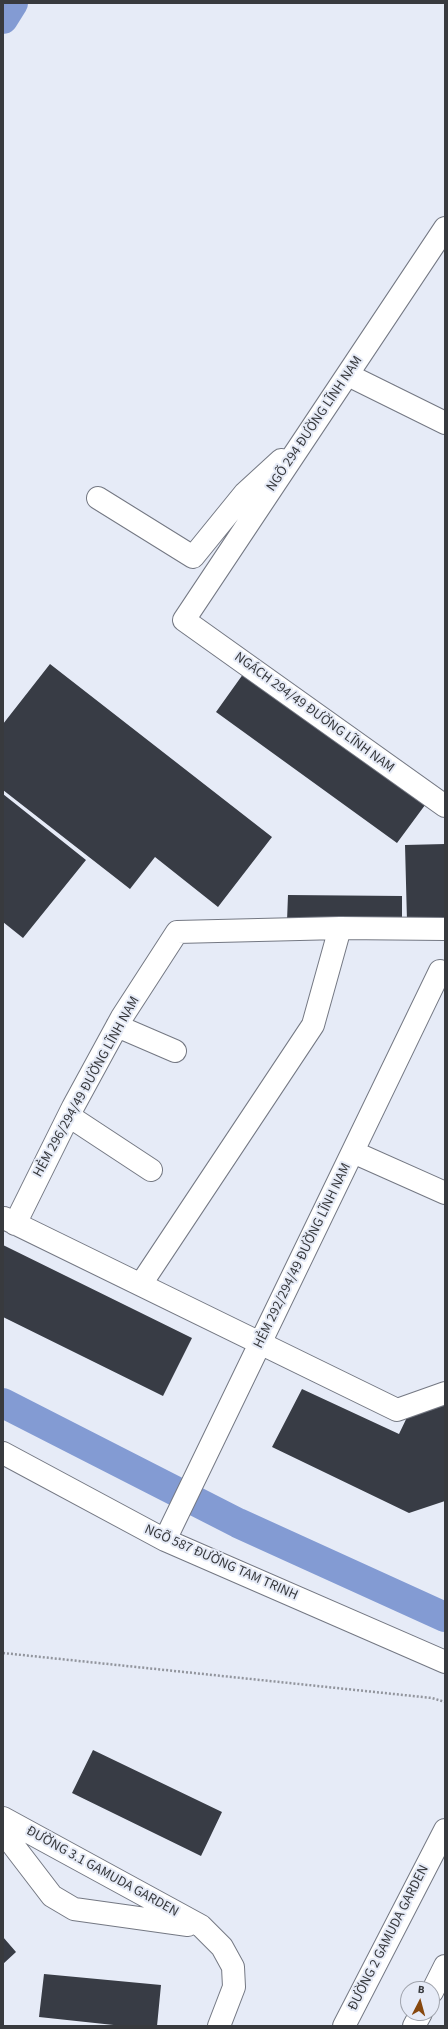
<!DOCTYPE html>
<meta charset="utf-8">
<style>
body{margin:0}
#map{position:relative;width:448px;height:2029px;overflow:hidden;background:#e6ebf7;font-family:"Source Sans 3",sans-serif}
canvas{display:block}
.frame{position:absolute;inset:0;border:4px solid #383a3e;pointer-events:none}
.north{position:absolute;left:400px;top:1981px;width:40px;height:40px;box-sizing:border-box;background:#e6ebf7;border:1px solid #a0a4ad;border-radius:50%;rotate:6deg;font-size:11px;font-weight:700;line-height:16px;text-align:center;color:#383a3e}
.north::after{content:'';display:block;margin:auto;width:14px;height:18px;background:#87480e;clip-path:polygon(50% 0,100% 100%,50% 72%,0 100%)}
</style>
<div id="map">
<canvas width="448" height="2029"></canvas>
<div class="frame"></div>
<div class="north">B</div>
</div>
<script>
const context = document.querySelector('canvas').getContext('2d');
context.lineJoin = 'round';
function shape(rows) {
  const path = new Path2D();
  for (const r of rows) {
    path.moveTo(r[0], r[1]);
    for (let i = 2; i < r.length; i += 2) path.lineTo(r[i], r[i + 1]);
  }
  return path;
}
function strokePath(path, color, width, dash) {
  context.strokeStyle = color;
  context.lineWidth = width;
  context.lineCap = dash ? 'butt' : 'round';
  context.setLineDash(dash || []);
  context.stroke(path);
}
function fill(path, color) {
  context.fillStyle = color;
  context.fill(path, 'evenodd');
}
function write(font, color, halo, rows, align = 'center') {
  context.font = font + ' "Source Sans 3",sans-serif';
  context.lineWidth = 4;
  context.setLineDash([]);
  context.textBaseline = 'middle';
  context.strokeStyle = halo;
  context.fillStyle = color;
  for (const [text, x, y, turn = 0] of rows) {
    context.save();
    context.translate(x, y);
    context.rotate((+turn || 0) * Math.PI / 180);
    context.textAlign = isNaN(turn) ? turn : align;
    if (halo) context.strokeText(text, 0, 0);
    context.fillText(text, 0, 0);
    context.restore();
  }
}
strokePath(shape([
 [3,19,13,3],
 [3,1403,238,1523,445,1617]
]), '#839bd3', 30);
fill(shape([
 [50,664,272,837,218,907,155,857,130,889,3,790,3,724],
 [246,670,428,801,397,843,216,712],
 [3,794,86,860,23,938,3,922],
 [445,844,445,920,407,921,405,845],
 [288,895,402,896,402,922,287,921],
 [3,1245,192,1338,163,1396,3,1317],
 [302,1389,399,1434,410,1411,445,1398,445,1501,409,1513,272,1447],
 [93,1750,222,1812,201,1856,72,1793],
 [3,1937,16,1952,3,1964],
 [44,1974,161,1985,157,2026,123,2026,39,2017]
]), '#383c45');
const minor = shape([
 [445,228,184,620,445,806],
 [348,375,445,423],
 [98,498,193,557,245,493,281,460],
 [117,1026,175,1051],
 [69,1116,151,1170],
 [353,1152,445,1193],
 [4,1218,397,1410,445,1393],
 [15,1224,73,1107,122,1017,177,932,340,928,445,929],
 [141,1284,313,1025,340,928],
 [3,1453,165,1540,445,1662],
 [165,1540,440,971],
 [3,1818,201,1926,222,1947,233,1967,234,1987,219,2026],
 [3,1832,52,1896,74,1909,188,1925],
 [432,1992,445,1966],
 [344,2026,445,1830],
 [414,2026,421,2013]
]);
strokePath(minor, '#747883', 24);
strokePath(shape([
 [3,1653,432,1698,445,1702]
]), '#92959d', 2.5, [2, 2]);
strokePath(minor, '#fff', 22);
write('14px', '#383a3e', '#e6ebf7', [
 ["NGÕ 294 ĐƯỜNG LĨNH NAM",315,424,-56],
 ["NGÁCH 294/49 ĐƯỜNG LĨNH NAM",314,713,36],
 ["HẺM 296/294/49 ĐƯỜNG LĨNH NAM",87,1087,-61],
 ["HẺM 292/294/49 ĐƯỜNG LĨNH NAM",303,1256,-64],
 ["NGÕ 587 ĐƯỜNG TAM TRINH",221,1563,24],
 ["ĐƯỜNG 3.1 GAMUDA GARDEN",102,1872,29],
 ["ĐƯỜNG 2 GAMUDA GARDEN",389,1938,-63]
]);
</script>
